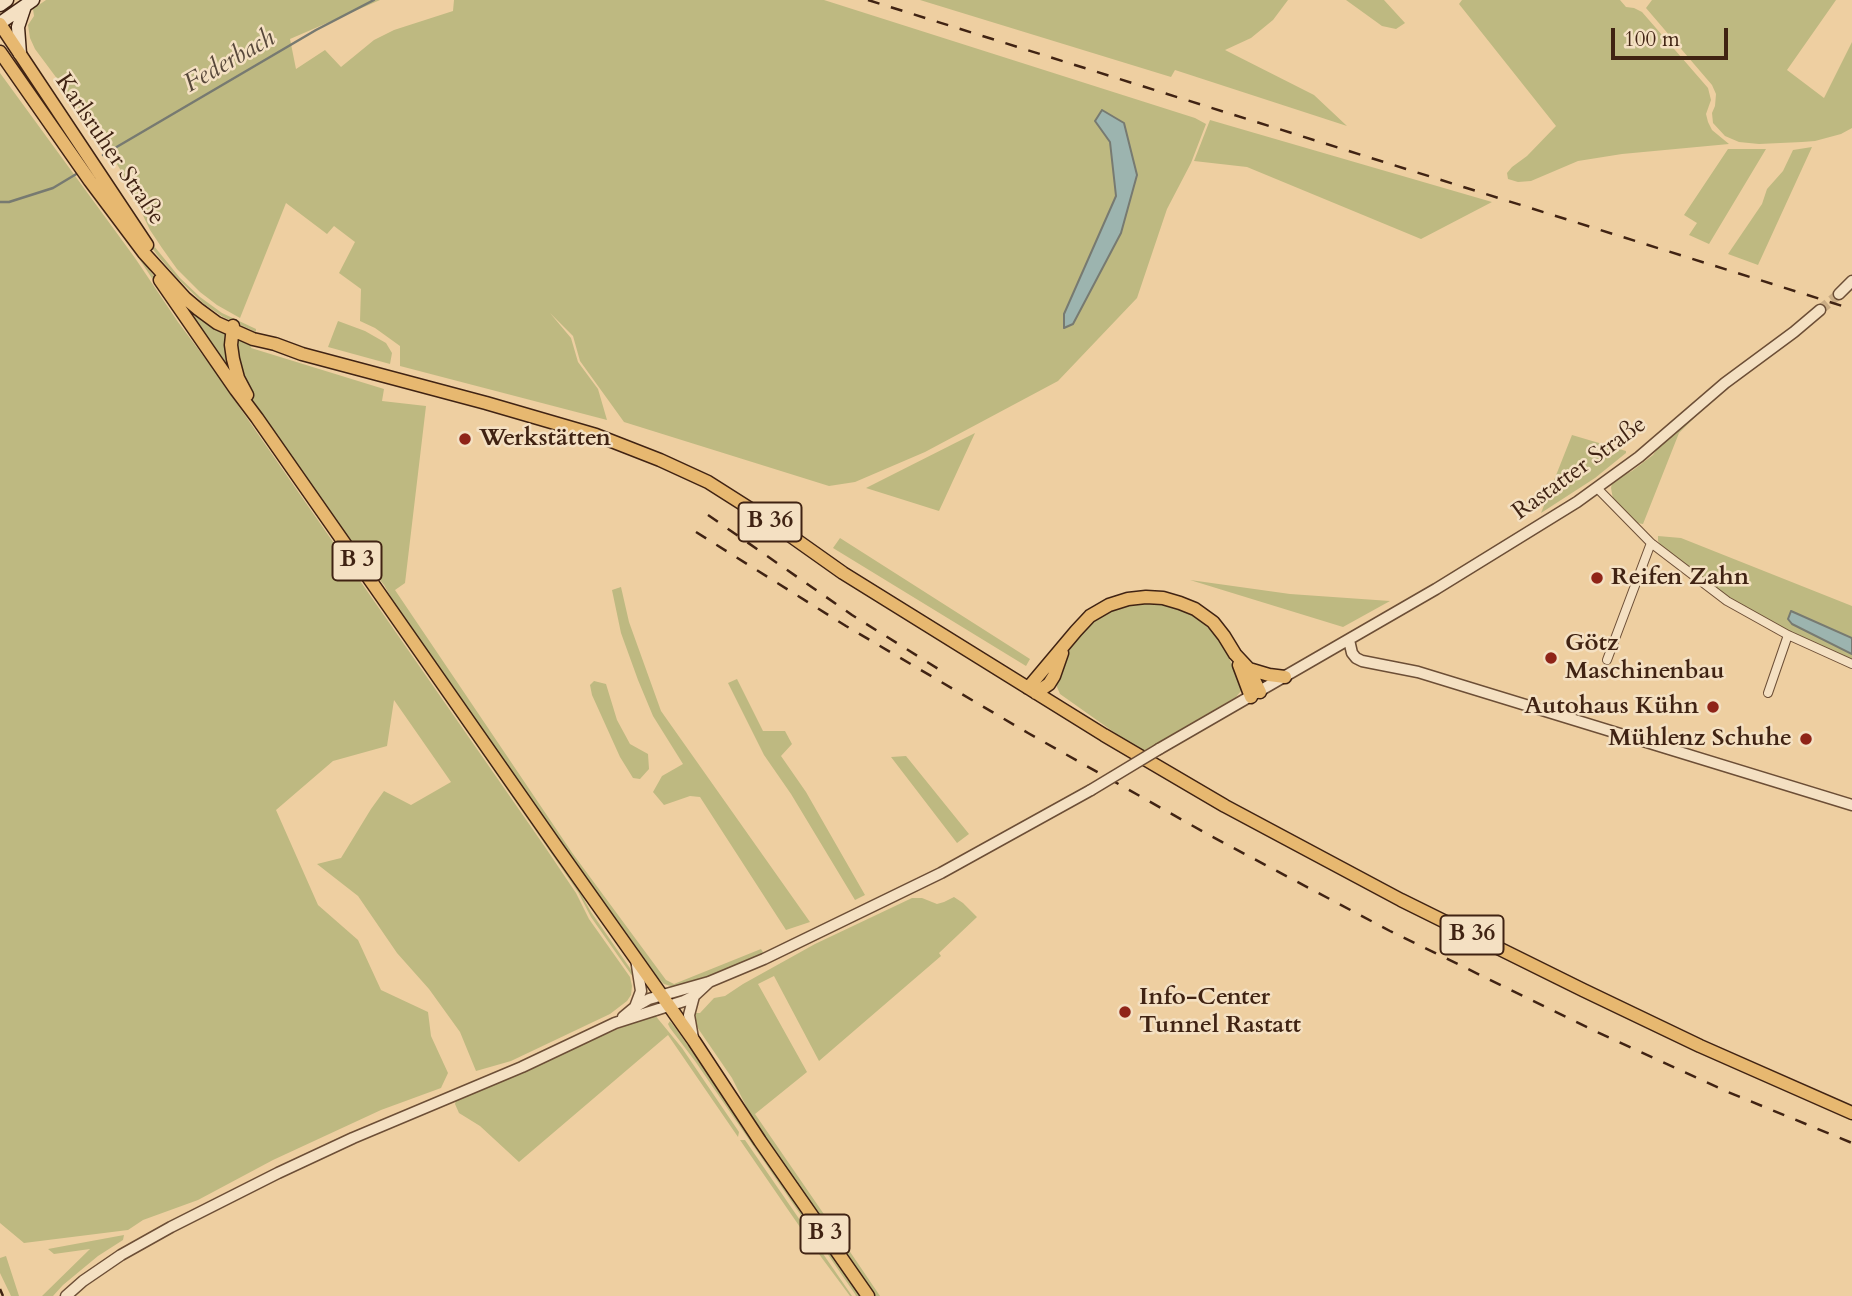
<!DOCTYPE html>
<meta charset="utf-8">
<style>
body{margin:0}
#map{position:relative;width:1852px;height:1296px;overflow:hidden;background:#eecfa1;font-family:Cardo,serif}
canvas{display:block}
.scale{position:absolute;left:1611px;top:28px;width:117px;height:32px;box-sizing:border-box;border:4px solid #402313;border-top:0;padding-left:9px;font-size:21px;line-height:24px;white-space:nowrap;color:#402313;-webkit-text-stroke:5px #f4e0c2;paint-order:stroke}
</style>
<div id="map">
<canvas width="1852" height="1296"></canvas>
<div class="scale">100 m</div>
</div>
<script>
const context = document.querySelector('canvas').getContext('2d');
context.lineJoin = 'round';
function fill(path, color) {
  context.fillStyle = color;
  context.fill(path, 'evenodd');
}
function shape(rows) {
  const path = new Path2D();
  for (const r of rows) {
    path.moveTo(r[0], r[1]);
    for (let i = 2; i < r.length; i += 2) path.lineTo(r[i], r[i + 1]);
  }
  return path;
}
function strokePath(path, color, width, dash) {
  context.strokeStyle = color;
  context.lineWidth = width;
  context.lineCap = dash ? 'butt' : 'round';
  context.setLineDash(dash || []);
  context.stroke(path);
}
function write(font, color, halo, rows, align = 'center') {
  context.font = font + ' Cardo,serif';
  context.lineWidth = 5;
  context.setLineDash([]);
  context.textBaseline = 'middle';
  context.strokeStyle = halo;
  context.fillStyle = color;
  for (const [text, x, y, turn = 0] of rows) {
    context.save();
    context.translate(x, y);
    context.rotate((+turn || 0) * Math.PI / 180);
    context.textAlign = isNaN(turn) ? turn : align;
    if (halo) context.strokeText(text, 0, 0);
    context.fillText(text, 0, 0);
    context.restore();
  }
}
fill(shape([
 [46,0,380,0,290,39,296,69,325,50,341,67,374,40,394,30,453,11,454,0,824,0,1195,118,1206,124,1191,163,1167,209,1137,298,1058,381,925,452,855,482,829,486,624,422,580,361,573,336,550,313,571,338,578,362,598,389,607,420,400,366,400,346,375,328,360,321,361,289,339,273,355,242,334,226,327,234,286,203,240,318,217,305,200,292,177,269,162,248,150,230,123,174,99,135,35,49,30,38,28,25,34,16,33,9],
 [920,0,1288,0,1273,20,1251,38,1225,50,1314,95,1347,126,1175,70,1171,77],
 [1346,0,1384,0,1405,23,1396,29,1382,26],
 [1462,0,1620,0,1626,7,1634,8,1642,12,1708,88,1711,100,1706,114,1708,122,1712,130,1729,144,1622,154,1578,161,1531,181,1518,182,1508,179,1507,173,1512,167,1527,156,1556,126,1459,4],
 [1652,0,1836,0,1787,70,1824,98,1852,42,1852,128,1841,134,1815,141,1802,142,1759,144,1739,142,1725,136,1713,123,1712,113,1715,106,1716,94,1712,85,1646,8],
 [0,73,135,258,178,322,210,365,543,844,576,893,589,919,630,977,632,986,631,995,627,1001,610,1014,511,1061,476,1071,460,1032,429,989,397,953,358,896,317,864,341,858,371,809,384,791,411,805,451,782,394,700,387,746,333,761,276,810,318,905,358,940,381,990,428,1012,431,1036,448,1073,441,1088,381,1110,273,1160,198,1200,143,1220,128,1230,24,1243,0,1223],
 [1210,120,1492,202,1421,239,1247,167,1194,161],
 [1812,147,1758,265,1728,254,1762,204,1767,189,1783,171,1793,150],
 [1728,149,1766,149,1709,244,1689,235,1697,223,1684,215],
 [154,246,180,278,200,297,222,313,256,329,256,332,223,317,204,304,178,279,158,256,152,248],
 [140,256,576,885,591,912,634,974,635,980,591,917,578,892,212,363,180,321,138,257],
 [180,303,207,323,225,333,235,378],
 [338,321,365,331,386,343,392,353,390,364,328,347],
 [238,339,252,343,251,348,384,389,382,401,426,406,405,583,395,590,573,854,666,980,674,984,761,949,764,954,697,981,674,987,664,984,658,978,618,921,585,879,404,620,384,585,351,544,261,415,244,384,236,340],
 [1697,411,1699,413,1679,433,1643,524,1637,523,1613,499,1611,488,1612,483,1616,479,1632,471,1653,455,1661,443],
 [975,433,939,511,866,488],
 [1572,435,1626,451,1626,453,1595,478,1541,513],
 [1658,536,1681,538,1852,606,1852,660,1766,620,1727,597,1663,548,1658,541],
 [840,538,1030,659,1026,666,833,548],
 [1190,580,1290,594,1390,601,1343,627],
 [621,587,629,622,661,711,810,922,786,930,700,797,690,796,664,805,653,792,662,776,683,764,653,716,638,680,621,633,612,590],
 [1131,602,1165,603,1196,616,1216,636,1226,651,1241,686,1241,691,1236,697,1142,752,1060,694,1057,687,1056,679,1067,648,1100,613],
 [737,679,763,731,785,731,792,744,781,756,806,792,865,895,855,900,791,794,764,755,728,683],
 [594,681,606,684,617,720,630,744,648,754,649,769,640,779,633,778,620,757,592,695,590,685],
 [906,756,969,834,957,843,891,757],
 [954,897,963,903,977,917,939,953,941,956,819,1061,774,976,758,984,807,1072,755,1114,830,1223,837,1225,839,1229,840,1237,880,1296,874,1296,765,1138,748,1110,732,1078,695,1024,693,1013,700,1013,714,998,725,996,743,984,815,944,912,898,922,898,937,904,944,902],
 [654,1014,682,1048,739,1132,738,1137,668,1035,519,1162,480,1126,459,1113,455,1104,457,1096],
 [670,1021,677,1030,862,1296,856,1296,855,1294,695,1061,670,1028,668,1024],
 [740,1140,745,1140,852,1296,850,1296,813,1246],
 [124,1235,123,1240,98,1256,63,1285,53,1296,42,1296,90,1249,54,1254,48,1249],
 [6,1256,19,1296,11,1296,0,1273,0,1258]
]), '#beb981');
const water = shape([
 [1102,110,1124,123,1137,175,1121,233,1073,324,1064,328,1064,314,1116,196,1110,142,1095,121,1102,110],
 [1791,611,1852,638,1852,654,1792,624,1788,619,1791,611]
]);
fill(water, '#9cb4af');
strokePath(water, '#777a71', 2);
strokePath(shape([
 [103,155,316,30,374,0],
 [0,202,9,202,53,188,78,173]
]), '#777a71', 2.5);
strokePath(shape([
 [1820,310,1839,294]
]), '#cbad85', 10, [10, 5]);
const minor = shape([
 [1597,488,1651,543,1727,601,1788,635,1852,664],
 [1607,660,1651,543],
 [1768,693,1788,635]
]);
const tertiary = shape([
 [1839,294,1852,281],
 [1349,640,1352,653,1356,658,1362,661,1418,672,1852,805],
 [1159,749,1436,589,1577,502,1639,457,1725,383,1794,332,1820,310],
 [635,1007,641,991,636,959],
 [623,1017,635,1007,649,999,709,982,764,959,941,873,1091,790],
 [693,1038,689,1015,694,996],
 [66,1296,83,1281,121,1255,171,1227,278,1173,353,1138,522,1067,615,1023,684,1001,694,996,709,982]
]);
const secondary = shape([
 [0,5,7,0],
 [0,23,33,0],
 [20,54,18,27,25,6]
]);
const primary = shape([
 [0,24,147,245],
 [0,52,90,181,144,253,185,298,198,309,217,323,253,339,275,344,302,354,486,403,596,435,660,460,708,482,771,522,843,573,1104,735,1225,806,1401,900,1583,990,1700,1046,1852,1113],
 [160,280,236,390,257,418,558,849,694,1041,760,1141,868,1296],
 [233,326,231,345,233,359,238,378,247,395],
 [1239,665,1251,697],
 [1249,669,1269,675,1285,677],
 [1028,688,1076,631,1090,616,1109,605,1128,599,1146,597,1163,598,1180,603,1195,609,1213,622,1224,636,1235,654,1249,669,1260,692],
 [1036,693,1049,684,1054,676,1062,653]
]);
strokePath(minor, '#6c4e36', 10);
strokePath(tertiary, '#6c4e36', 13);
strokePath(secondary, '#402313', 15);
strokePath(primary, '#402313', 15);
strokePath(minor, '#f4e0c2', 8);
strokePath(tertiary, '#f4e0c2', 10);
strokePath(secondary, '#f4e0c2', 12);
strokePath(primary, '#e7b870', 12);
strokePath(shape([
 [868,0,1852,309],
 [708,515,852,615,940,670],
 [696,532,846,626,1028,733,1209,835,1390,931,1597,1032,1728,1092,1852,1143],
 [0,1289,3,1296]
]), '#402313', 2.5, [12, 12]);
const tertiaryBridge = shape([
 [1091,790,1159,749]
]);
strokePath(tertiaryBridge, '#6c4e36', 13, []);
strokePath(tertiaryBridge, '#f4e0c2', 10);
for (const [x, y, r, color] of [
 [465,439,7,"#8f2418"],
 [1597,578,7,"#8f2418"],
 [1551,658,7,"#8f2418"],
 [1713,707,7,"#8f2418"],
 [1806,739,7,"#8f2418"],
 [1125,1012,7,"#8f2418"]
]) {
  const dot = new Path2D();
  dot.arc(x, y, r, 0, 2 * Math.PI);
  context.fillStyle = color;
  context.fill(dot);
  strokePath(dot, '#f4e0c2', 2.5);
}
for (const [x, y, w] of [
 [770,522,63],
 [357,561,49],
 [1472,935,63],
 [825,1234,49]
]) {
  const box = new Path2D();
  box.roundRect(x - w / 2, y - 19.5, w, 39, 5);
  context.fillStyle = '#f4e0c2';
  context.fill(box);
  strokePath(box, '#402313', 2);
}
write('bold 23px', '#402313', null, [
 ["B 36",770,522],
 ["B 3",357,561],
 ["B 36",1472,935],
 ["B 3",825,1234]
]);
write('24px', '#402313', '#f4e0c2', [
 ["Karlsruher Straße",109,150,56],
 ["Rastatter Straße",1580,469,-36]
]);
write('bold 24px', '#402313', '#f4e0c2', [
 ["Werkstätten",479,439],
 ["Reifen Zahn",1611,578],
 ["Götz",1565,644],
 ["Maschinenbau",1565,672],
 ["Autohaus Kühn",1699,707,"right"],
 ["Mühlenz Schuhe",1792,739,"right"],
 ["Info-Center",1139,998],
 ["Tunnel Rastatt",1139,1026]
], 'left');
write('italic 26px', '#57473a', '#f4e0c2', [
 ["Federbach",230,62,-30]
]);
</script>
